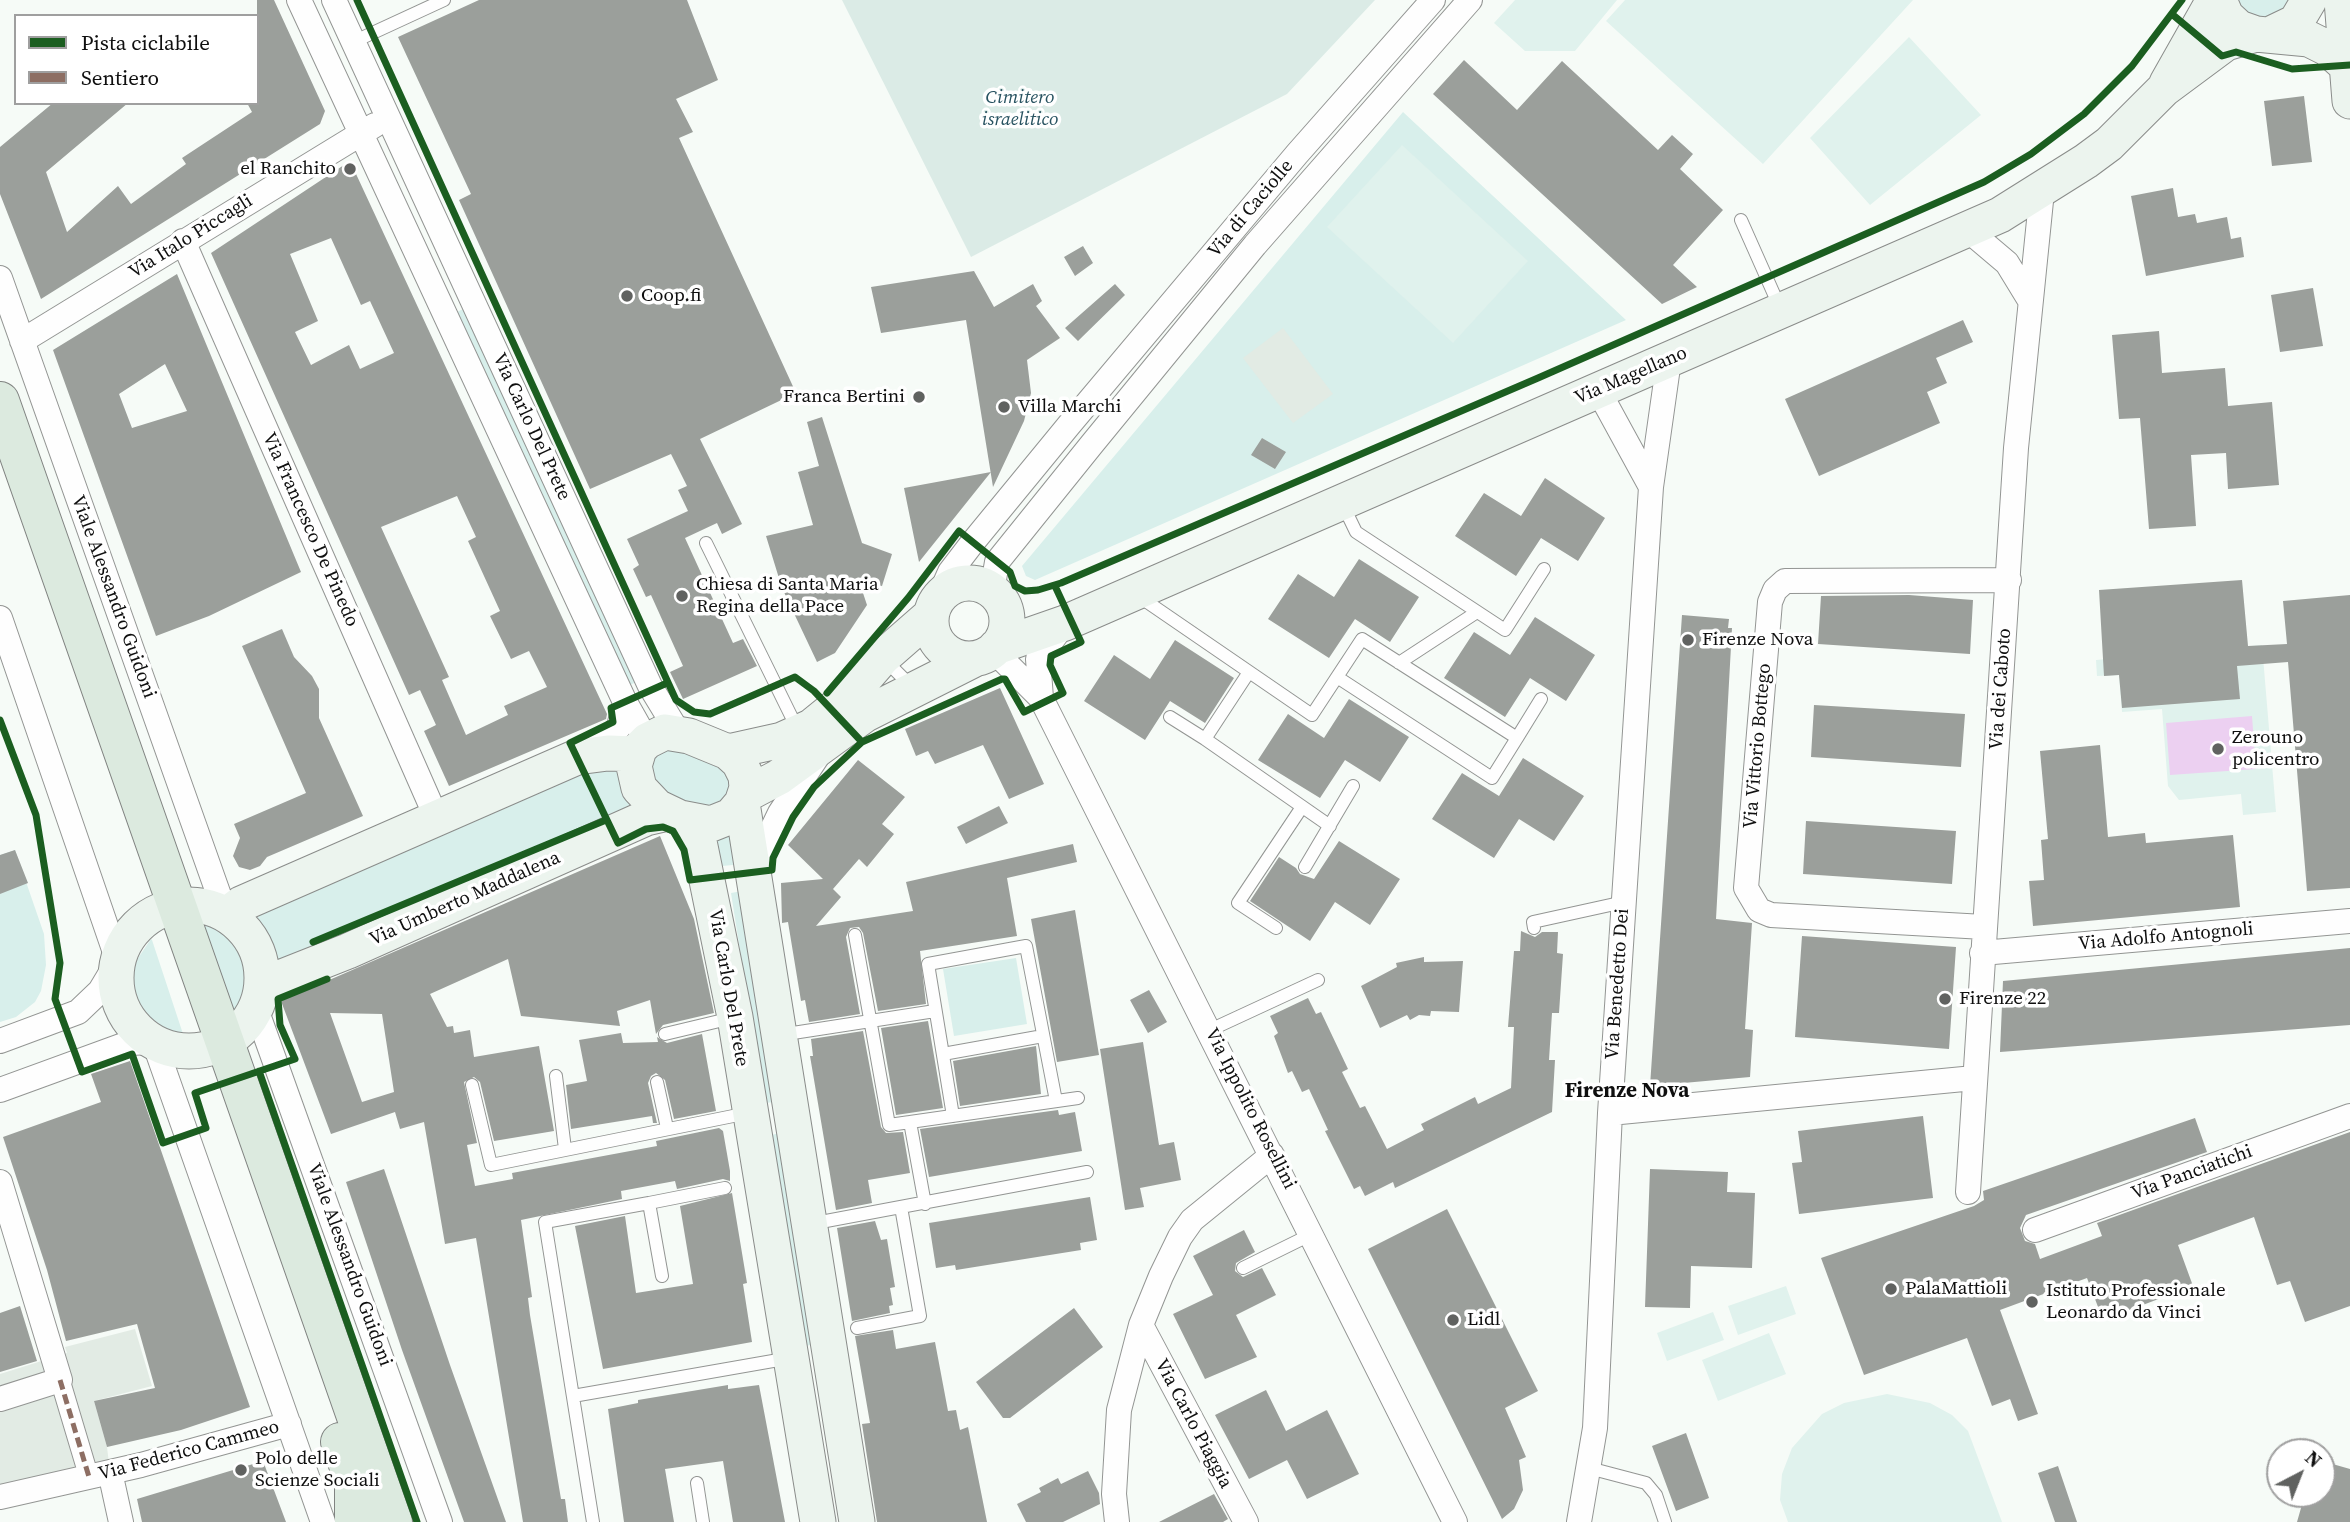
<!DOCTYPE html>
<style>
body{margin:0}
#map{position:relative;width:2350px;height:1522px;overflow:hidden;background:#f6fbf7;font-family:"Source Serif 4",serif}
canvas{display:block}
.legend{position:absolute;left:14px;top:14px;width:245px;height:91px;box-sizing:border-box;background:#fff;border:2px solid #9f9f9f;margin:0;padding:9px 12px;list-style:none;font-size:21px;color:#0f0f0f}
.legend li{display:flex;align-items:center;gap:14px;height:35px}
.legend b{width:35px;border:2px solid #9f9f9f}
.north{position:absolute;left:2266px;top:1438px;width:70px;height:70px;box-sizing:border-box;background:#fff;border:2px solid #9f9f9f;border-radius:50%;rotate:42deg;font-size:19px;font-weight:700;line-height:28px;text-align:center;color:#0f0f0f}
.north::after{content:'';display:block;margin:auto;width:24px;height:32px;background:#606260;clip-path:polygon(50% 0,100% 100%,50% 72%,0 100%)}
</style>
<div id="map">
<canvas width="2350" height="1522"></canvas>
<ul class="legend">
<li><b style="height:9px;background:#1b5e20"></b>Pista ciclabile</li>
<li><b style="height:9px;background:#8d6e63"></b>Sentiero</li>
</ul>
<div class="north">N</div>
</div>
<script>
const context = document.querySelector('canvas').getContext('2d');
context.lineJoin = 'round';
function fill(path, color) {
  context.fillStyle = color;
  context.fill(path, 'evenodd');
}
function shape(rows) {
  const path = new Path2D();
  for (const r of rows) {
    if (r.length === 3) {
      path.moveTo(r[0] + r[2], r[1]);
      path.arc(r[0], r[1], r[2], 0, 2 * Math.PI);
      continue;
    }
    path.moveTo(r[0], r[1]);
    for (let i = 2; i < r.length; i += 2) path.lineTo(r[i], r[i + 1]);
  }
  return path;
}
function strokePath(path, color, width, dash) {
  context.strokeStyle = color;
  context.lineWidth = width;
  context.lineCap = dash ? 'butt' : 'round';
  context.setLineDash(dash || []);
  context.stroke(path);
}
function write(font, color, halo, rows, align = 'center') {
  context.font = font + ' "Source Serif 4",serif';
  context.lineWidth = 7;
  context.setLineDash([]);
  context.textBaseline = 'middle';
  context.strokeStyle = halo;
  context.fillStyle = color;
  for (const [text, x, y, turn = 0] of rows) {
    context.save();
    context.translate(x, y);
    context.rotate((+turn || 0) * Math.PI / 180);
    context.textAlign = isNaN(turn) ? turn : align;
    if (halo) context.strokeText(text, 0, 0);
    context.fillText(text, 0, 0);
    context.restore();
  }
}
fill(shape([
 [2234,0,2297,0,2284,16,2253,20],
 [1403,112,1626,320,1035,580,1026,576,1022,566],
 [463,309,638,681,628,686,453,314],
 [676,748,722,769,729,778,731,788,724,803,708,810,662,792,650,776,653,757,659,752],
 [621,760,637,809,280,970,250,911,600,764],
 [737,830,742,864,713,867,707,840],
 [15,850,44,934,46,965,41,991,35,1002,16,1017,0,1022,0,855],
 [742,891,775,1102,764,1103,731,893],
 [198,923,211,926,231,937,243,957,248,986,244,1001,233,1017],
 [151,939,152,940,184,1037,170,1034,153,1023,141,1009,133,991,134,964],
 [1016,958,1027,1024,954,1036,943,969],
 [780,1133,815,1344,806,1346,771,1135]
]), '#d8efeb');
fill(shape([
 [842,0,1375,0,1287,94,971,257]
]), '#dbebe6');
fill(shape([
 [1515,0,1617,0,1575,51,1525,51,1494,23],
 [1625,0,1913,0,1763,164,1606,21],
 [1909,37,1981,115,1870,205,1810,138],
 [1402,145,1528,261,1453,343,1327,227],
 [2262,645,2276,812,2243,815,2241,794,2179,800,2168,786,2162,709,2122,712,2119,675,2097,676,2096,660],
 [1786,1286,1796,1314,1738,1335,1728,1306],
 [1713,1312,1724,1340,1667,1361,1657,1333],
 [1769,1333,1786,1374,1718,1401,1702,1360],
 [1887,1394,1930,1403,1952,1415,1968,1431,2002,1522,1788,1522,1780,1500,1782,1474,1792,1448,1822,1414,1844,1403]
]), '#e0f2ed');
fill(shape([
 [1283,328,1333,394,1293,423,1243,358],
 [135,1329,152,1386,94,1401,107,1447,110,1472,0,1497,0,1374,67,1353,65,1347]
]), '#e2ebe4');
fill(shape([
 [2252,716,2256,769,2170,775,2166,723]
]), '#ecd0f1');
fill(shape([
 [257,0,274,0,325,111,320,124,41,299,0,194,0,147,53,103,128,103,46,172,67,232,118,186,131,204,186,164,182,158,252,112,247,103,257,103],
 [479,0,687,0,718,80,676,99,693,132,679,138,796,393,700,439,742,524,722,534,717,523,685,538,733,643,743,639,757,666,683,699,670,672,683,666,651,595,646,597,633,569,639,565,627,539,688,511,678,490,687,486,671,454,590,489,459,200,471,194,398,37],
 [1464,60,1517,110,1562,61,1658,150,1672,135,1693,154,1680,169,1723,210,1673,265,1697,287,1662,304,1433,94],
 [2304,96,2312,162,2272,166,2264,101],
 [350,161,607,714,606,719,449,786,424,731,436,725,420,690,409,695,211,253],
 [331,238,361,305,370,301,394,353,360,369,349,345,311,365,295,332,318,321,290,254],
 [457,496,476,537,468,541,500,611,490,616,511,659,529,651,547,687,504,706,508,715,466,735,442,680,449,677,381,527],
 [2173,188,2178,217,2195,214,2197,223,2227,217,2231,239,2241,237,2244,257,2146,276,2131,196],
 [1083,246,1093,263,1075,276,1064,257],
 [974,271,994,307,1033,284,1042,301,1036,306,1060,338,1027,360,1031,393,1024,421,993,487,966,320,881,333,871,287],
 [177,274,301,572,209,616,156,636,53,350],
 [165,364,187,411,132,428,119,394],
 [1115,284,1125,295,1078,341,1065,328],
 [2313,288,2323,346,2280,352,2271,295],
 [1963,320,1973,342,1936,358,1947,383,1927,392,1940,423,1819,476,1785,399],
 [2159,331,2162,373,2225,368,2228,406,2272,402,2279,485,2228,489,2226,453,2191,455,2196,526,2149,529,2140,418,2119,419,2112,335],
 [822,417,862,543,892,554,882,586,859,581,867,605,835,653,817,662,782,588,766,536,813,525,798,472,819,466,807,422],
 [1262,438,1286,452,1275,469,1251,455],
 [991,472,919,562,904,488],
 [1545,478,1605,518,1578,561,1541,538,1516,576,1455,536,1484,493,1521,516],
 [1359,559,1419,597,1390,642,1355,619,1329,658,1268,619,1298,574,1334,597],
 [2242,580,2248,646,2287,644,2283,601,2350,595,2350,888,2307,891,2288,662,2237,666,2240,699,2122,708,2119,675,2104,676,2099,590],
 [1909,595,1973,600,1970,654,1818,644,1821,596],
 [1682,615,1729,619,1728,628,1732,628,1716,919,1752,923,1745,1029,1753,1030,1750,1077,1650,1086],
 [1535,617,1595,655,1566,701,1530,678,1505,717,1444,678,1474,632,1510,655],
 [282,629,294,657,312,676,319,689,319,718,363,816,267,857,260,866,250,870,239,867,233,856,240,838,234,824,306,793,242,646],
 [1175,640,1234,678,1205,723,1170,701,1145,740,1084,701,1114,655,1150,679],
 [1000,688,1044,784,1009,799,983,745,935,764,928,751,916,756,905,729],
 [1349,699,1409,737,1380,782,1345,760,1320,798,1258,760,1288,714,1324,738],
 [1814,705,1965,714,1961,767,1811,757],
 [2100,745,2108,837,2145,833,2146,843,2233,835,2240,907,2033,926,2029,881,2044,880,2041,840,2048,839,2040,751],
 [1523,758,1584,796,1554,841,1519,819,1494,858,1432,819,1462,773,1499,796],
 [858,760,905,797,882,824,894,834,867,867,859,859,833,889,841,897,816,926,913,911,906,882,1073,844,1077,862,1007,878,1017,936,920,951,926,1004,878,1011,863,933,859,927,850,928,846,937,860,1014,809,1022,805,1000,801,1001,788,922,782,923,781,883,823,879,788,845],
 [999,806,1008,823,966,844,957,827],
 [1806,821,1956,831,1952,884,1803,874],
 [660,836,694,919,714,1013,663,1025,656,1034,650,1000,617,1011,620,1026,521,1016,508,959,430,994,447,1027,453,1026,454,1033,470,1030,474,1057,539,1046,554,1131,494,1141,480,1082,474,1077,464,1082,477,1143,467,1145,475,1186,513,1179,512,1173,657,1146,656,1141,719,1128,723,1131,730,1171,730,1181,723,1179,677,1189,675,1181,621,1191,622,1199,521,1220,532,1297,528,1298,530,1315,561,1499,565,1499,568,1522,523,1522,476,1238,445,1244,424,1122,400,1129,395,1112,331,1134,281,1001],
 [330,1013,382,1014,394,1092,362,1102],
 [1339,841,1400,879,1370,925,1335,902,1310,941,1250,901,1279,857,1296,868,1300,874,1314,879],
 [15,850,28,883,0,894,0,855],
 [1075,910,1099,1055,1057,1062,1031,919],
 [1521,931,1535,937,1542,932,1558,932,1557,953,1563,954,1559,1013,1552,1013,1549,1060,1555,1060,1552,1112,1395,1188,1393,1182,1365,1196,1360,1186,1354,1189,1325,1131,1328,1130,1309,1089,1302,1092,1292,1071,1288,1073,1274,1036,1278,1033,1270,1016,1308,998,1316,1014,1321,1012,1348,1069,1342,1072,1360,1108,1365,1106,1387,1149,1424,1130,1421,1124,1475,1097,1478,1104,1511,1088,1514,1027,1508,1027,1514,951,1520,951],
 [1802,936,1956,947,1949,1049,1795,1037],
 [2350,948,2350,1025,2000,1052,2003,981],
 [1424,957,1424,962,1463,961,1459,1012,1431,1011,1430,1016,1419,1015,1410,1020,1407,1015,1380,1028,1361,986,1397,967,1396,963],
 [1149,990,1167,1022,1148,1033,1130,1000],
 [928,1021,943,1108,896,1115,881,1028],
 [863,1031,881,1127,886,1133,903,1132,910,1173,868,1180,872,1203,836,1210,810,1056,813,1056,811,1039],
 [621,1033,623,1043,658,1042,657,1037,667,1043,702,1034,716,1111,674,1119,665,1080,656,1073,651,1076,648,1083,657,1123,653,1123,652,1116,571,1129,566,1085,587,1081,579,1040],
 [1143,1042,1159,1145,1174,1142,1181,1180,1140,1188,1144,1207,1125,1210,1100,1049],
 [1036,1046,1041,1094,960,1106,953,1061],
 [130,1061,250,1407,181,1430,107,1447,94,1401,155,1388,137,1324,66,1341,47,1270,3,1137,101,1102,91,1074],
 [1058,1110,1059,1115,1075,1112,1082,1151,929,1177,920,1129],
 [1923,1116,1933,1198,1799,1214,1792,1163,1802,1162,1798,1131],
 [2195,1118,2207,1152,2026,1215,2020,1228,2025,1241,2035,1244,2040,1259,2102,1236,2097,1223,2350,1132,2350,1306,2305,1322,2290,1281,2277,1285,2254,1217,2178,1245,2193,1286,2103,1320,2087,1278,2000,1310,2038,1414,2018,1421,2010,1399,1992,1406,1967,1338,1864,1375,1821,1258,1974,1206,1984,1200,1983,1191],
 [384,1169,450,1365,506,1522,464,1522,402,1350,346,1182],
 [1650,1169,1728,1172,1727,1192,1755,1193,1752,1268,1691,1266,1690,1308,1645,1307],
 [732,1193,747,1283,743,1284,752,1342,603,1369,575,1226,625,1216,636,1293,693,1284,680,1206],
 [1090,1197,1097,1240,1080,1243,1081,1250,956,1270,955,1265,936,1268,929,1223],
 [1447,1209,1538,1391,1505,1408,1526,1457,1519,1460,1523,1490,1514,1509,1502,1519,1368,1249],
 [875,1221,881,1240,887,1239,895,1287,890,1288,893,1305,889,1306,890,1313,852,1321,837,1228],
 [1244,1230,1255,1252,1236,1263,1235,1271,1243,1277,1262,1268,1276,1295,1236,1315,1257,1357,1205,1379,1173,1314,1213,1295,1193,1256],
 [20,1306,37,1361,0,1372,0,1313],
 [1074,1308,1103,1347,1010,1418,1003,1418,976,1382],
 [893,1330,896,1349,935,1342,948,1411,956,1410,960,1430,968,1427,987,1522,877,1522,862,1424,870,1423,855,1336],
 [728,1385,728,1389,759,1385,785,1522,733,1522,723,1461,665,1469,674,1522,624,1522,608,1409,638,1403,638,1400],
 [1266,1390,1286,1431,1327,1410,1359,1474,1307,1499,1287,1460,1249,1479,1215,1415],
 [1686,1433,1709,1498,1676,1511,1652,1446],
 [263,1461,286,1522,142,1522,137,1499],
 [2322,1461,2350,1469,2350,1522,2297,1522,2305,1494,2322,1494],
 [2058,1466,2077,1522,2055,1522,2038,1473],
 [1088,1471,1099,1493,1100,1504,1063,1522,1026,1522,1017,1504,1041,1492,1039,1488,1058,1478,1061,1484],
 [1214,1494,1228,1519,1223,1522,1159,1522]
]), '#9b9f9b');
const service = shape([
 [353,42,444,0],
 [1741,220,1781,310],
 [1343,505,1356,532,1505,630,1544,569],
 [706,543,798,730],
 [1137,595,1312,715,1362,639,1517,738,1492,778,1337,677],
 [883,658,912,687],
 [1399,663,1477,612],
 [1170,717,1205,739,1249,672],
 [1517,738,1541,699],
 [1205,739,1330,826],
 [1305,867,1353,786],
 [1276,928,1238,903,1302,807],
 [1534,928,1533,922,1624,902],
 [855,935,889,1125,1078,1098],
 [1210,1030,1318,980],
 [665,1034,732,1018],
 [780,1035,935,1011],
 [943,1054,1043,1036],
 [556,1076,565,1149],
 [657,1082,667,1128],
 [472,1085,491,1165,748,1113],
 [953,1116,928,964,1026,946,1056,1101],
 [910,1122,925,1204],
 [649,1203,725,1188],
 [810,1224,1087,1172],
 [1243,1268,1312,1234],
 [857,1328,920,1316,901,1207],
 [573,1396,790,1358],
 [1589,1468,1646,1483,1656,1495,1665,1522],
 [697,1483,703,1522],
 [593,1522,545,1222,649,1203,662,1276]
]);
const pedestrian = shape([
 [60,1380,89,1477]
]);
const minor = shape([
 [299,0,625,702,647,741],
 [334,0,650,686,678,732],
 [1968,230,2007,263,2029,299],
 [183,241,437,819],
 [0,278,226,915],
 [22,341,375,125],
 [1598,390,1651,487],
 [992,591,997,562,1092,444,1255,245,1470,0],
 [939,597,950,572,973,542,1069,425,1297,154,1433,0],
 [0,618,118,961,100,991,78,1012,0,1041],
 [993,650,1041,698,1455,1522],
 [1041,698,1038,659,1064,624],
 [585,754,604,742,619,727,625,702],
 [752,871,780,813,817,757],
 [1984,927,1771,915,1759,910,1746,888,1770,602,1775,590,1785,581,2009,580],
 [1982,953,2350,921],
 [256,1009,440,1522],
 [0,1090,129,1043,154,1042,323,1522],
 [1610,1113,1974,1078],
 [0,1182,60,1380,0,1399],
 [1968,1192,2016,448,2042,191],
 [2035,1230,2350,1116],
 [1141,1325,1246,1522],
 [110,1472,121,1522],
 [0,1497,141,1465,289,1424],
 [1117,1522,1114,1494,1119,1410,1141,1325,1161,1276,1180,1237,1192,1220,1272,1155],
 [1579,1522,1595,1428,1610,1113,1651,487,1669,360]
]);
const secondary = shape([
 [2219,0,2226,16,2239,28,2256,34,2309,39,2327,48,2346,65],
 [2342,0,2350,101],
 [2271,34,2296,22,2309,0],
 [2167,83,2214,0],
 [969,621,38],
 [996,647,1065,623,2000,215,2086,161,2109,144,2164,89,2226,43,2256,34],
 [665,732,689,736,728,752,739,762,746,776,747,788,742,803,731,816,711,824,680,818,657,807,639,788,634,766,639,749,647,741,665,732],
 [728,752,782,740,811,727,848,697,883,657,931,615],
 [745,795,779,777,864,715,975,659],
 [742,803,857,1522],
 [695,822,735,1017,818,1522],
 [189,978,73],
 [226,915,241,904,577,757,608,753,637,754],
 [262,985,348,951,646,818,668,813]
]);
const primary = shape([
 [0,401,393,1522],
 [340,1442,354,1481,354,1522]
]);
strokePath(service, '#939593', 14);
strokePath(pedestrian, '#939593', 21);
strokePath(minor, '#939593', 26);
strokePath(secondary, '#8a8c8a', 37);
strokePath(primary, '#808381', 40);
strokePath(service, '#fefefe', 12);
strokePath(pedestrian, '#fefefe', 19);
strokePath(minor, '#fefefe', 24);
strokePath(secondary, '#ecf4ee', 35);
strokePath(primary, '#dceadf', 38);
strokePath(shape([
 [60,1380,89,1477]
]), '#8d6e63', 5, [10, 5]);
strokePath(shape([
 [357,0,676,700,694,712,710,714,795,677,814,691,862,742,1002,679,1005,679,1024,712,1063,693,1050,665,1051,656,1081,642,1055,586],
 [2173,15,2222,56,2236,52,2292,69,2350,65],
 [667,683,611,708,613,722,570,743,618,843,646,829,663,827,673,831,684,850,690,880,772,870,773,858,793,817,814,787,862,742],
 [827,693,908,598,959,531,1010,572,1015,586,1025,591,1038,590,1061,583,1538,378,1984,182,2031,154,2084,114,2132,66,2182,0],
 [0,720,36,815,60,963,55,999,82,1072,132,1054,163,1143,206,1128,195,1093,295,1059,280,1025,278,999,327,979],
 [313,942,606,820],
 [259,1071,417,1522]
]), '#1b5e20', 7);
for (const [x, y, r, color] of [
 [350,169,7,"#606260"],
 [627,296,7,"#606260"],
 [919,397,7,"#606260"],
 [1004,407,7,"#606260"],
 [682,596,7,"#606260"],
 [1688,640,7,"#606260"],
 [2218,749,7,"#606260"],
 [1945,999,7,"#606260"],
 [1891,1289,7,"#606260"],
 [2032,1302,7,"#606260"],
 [1453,1320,7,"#606260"],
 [241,1470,7,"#606260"]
]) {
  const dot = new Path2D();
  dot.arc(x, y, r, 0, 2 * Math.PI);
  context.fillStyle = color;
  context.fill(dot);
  strokePath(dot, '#fff', 2.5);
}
write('italic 19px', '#275260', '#fff', [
 ["Cimitero",1020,98],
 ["israelitico",1020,120]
]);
write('19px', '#0f0f0f', '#fff', [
 ["el Ranchito",336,169,"right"],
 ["Coop.fi",641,296],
 ["Franca Bertini",905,397,"right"],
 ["Villa Marchi",1018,407],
 ["Chiesa di Santa Maria",696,585],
 ["Regina della Pace",696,607],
 ["Firenze Nova",1702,640],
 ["Zerouno",2232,738],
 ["policentro",2232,760],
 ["Firenze 22",1959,999],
 ["PalaMattioli",1905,1289],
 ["Istituto Professionale",2046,1291],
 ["Leonardo da Vinci",2046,1313],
 ["Lidl",1467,1320],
 ["Polo delle",255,1459],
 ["Scienze Sociali",255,1481]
], 'left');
write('19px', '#0f0f0f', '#fff', [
 ["Via di Caciolle",1251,209,-50],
 ["Via Italo Piccagli",191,237,-32],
 ["Via Magellano",1631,376,-23],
 ["Via Carlo Del Prete",531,427,65],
 ["Via Francesco De Pinedo",310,530,66],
 ["Viale Alessandro Guidoni",113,597,70],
 ["Via dei Caboto",2001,689,-86],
 ["Via Vittorio Bottego",1758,746,-85],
 ["Via Umberto Maddalena",465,899,-24],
 ["Via Adolfo Antognoli",2166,937,-5],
 ["Via Benedetto Dei",1618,984,-86],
 ["Via Carlo Del Prete",728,988,80],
 ["Via Ippolito Rosellini",1250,1109,63],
 ["Via Panciatichi",2192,1173,-20],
 ["Viale Alessandro Guidoni",349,1265,70],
 ["Via Carlo Piaggia",1193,1424,62],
 ["Via Federico Cammeo",189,1451,-15]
]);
write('bold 21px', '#0f0f0f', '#fff', [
 ["Firenze Nova",1627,1092]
]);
</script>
